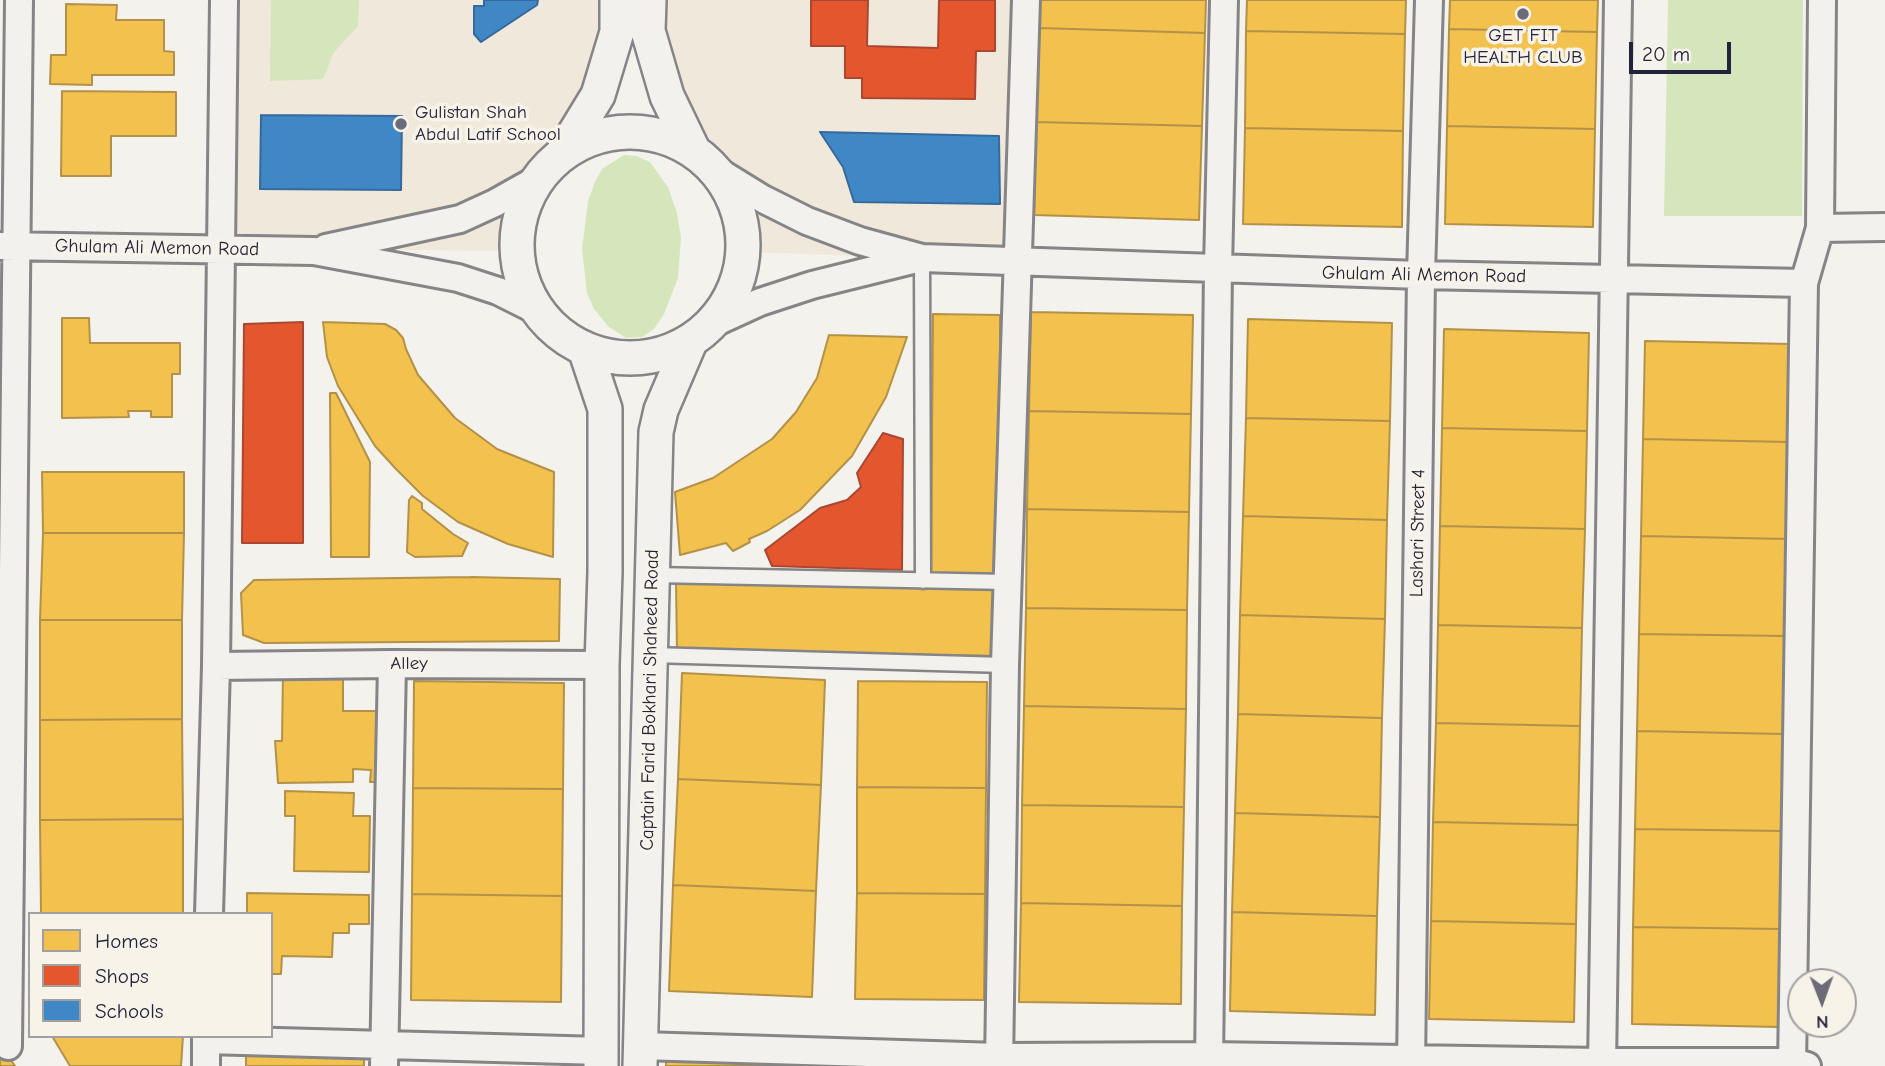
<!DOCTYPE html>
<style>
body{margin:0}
#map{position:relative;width:1885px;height:1066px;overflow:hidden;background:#f4f2ec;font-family:"Comic Neue",sans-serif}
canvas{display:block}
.legend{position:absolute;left:28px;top:912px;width:245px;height:126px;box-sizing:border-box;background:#f7f3e8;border:2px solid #a29fa3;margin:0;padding:9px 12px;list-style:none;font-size:21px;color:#22223b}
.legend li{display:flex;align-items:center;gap:14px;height:35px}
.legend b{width:35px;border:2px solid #a29fa3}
.north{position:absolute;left:1787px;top:968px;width:70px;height:70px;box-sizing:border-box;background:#f7f3e8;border:2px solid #a29fa3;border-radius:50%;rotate:179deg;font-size:19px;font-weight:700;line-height:28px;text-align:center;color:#22223b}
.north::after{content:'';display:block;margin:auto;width:24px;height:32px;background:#6c6b79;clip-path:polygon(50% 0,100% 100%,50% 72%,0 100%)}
.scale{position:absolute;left:1629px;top:42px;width:102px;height:32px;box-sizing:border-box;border:4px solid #22223b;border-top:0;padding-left:9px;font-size:21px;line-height:24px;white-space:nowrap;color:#22223b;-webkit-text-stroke:5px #f7f3e8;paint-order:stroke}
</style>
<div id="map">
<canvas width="1885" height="1066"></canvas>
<ul class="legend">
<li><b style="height:19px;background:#f2c14e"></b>Homes</li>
<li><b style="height:19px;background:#e4572e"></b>Shops</li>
<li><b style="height:19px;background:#3f88c5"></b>Schools</li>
</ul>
<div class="north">N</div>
<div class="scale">20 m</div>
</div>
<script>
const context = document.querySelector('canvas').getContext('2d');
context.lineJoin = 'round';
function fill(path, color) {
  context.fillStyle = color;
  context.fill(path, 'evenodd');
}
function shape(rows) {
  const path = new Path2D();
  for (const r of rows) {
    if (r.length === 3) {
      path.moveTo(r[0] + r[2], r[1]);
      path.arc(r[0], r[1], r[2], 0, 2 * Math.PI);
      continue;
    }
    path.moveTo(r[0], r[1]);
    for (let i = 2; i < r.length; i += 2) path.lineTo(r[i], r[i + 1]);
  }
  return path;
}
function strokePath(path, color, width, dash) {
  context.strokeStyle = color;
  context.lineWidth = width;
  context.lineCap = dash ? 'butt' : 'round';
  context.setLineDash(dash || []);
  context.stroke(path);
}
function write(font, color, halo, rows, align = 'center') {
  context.font = font + ' "Comic Neue",sans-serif';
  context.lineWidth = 7;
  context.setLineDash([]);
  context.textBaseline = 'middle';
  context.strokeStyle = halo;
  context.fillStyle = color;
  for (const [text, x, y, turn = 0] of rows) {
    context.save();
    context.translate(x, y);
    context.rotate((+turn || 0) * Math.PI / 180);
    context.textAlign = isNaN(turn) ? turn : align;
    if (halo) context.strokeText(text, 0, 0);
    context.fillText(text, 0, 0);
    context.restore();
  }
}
fill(shape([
 [224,0,617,0,562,154,536,180,520,214,516,251,219,248],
 [649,0,1026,0,1019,261,744,252,742,223,733,195,716,170,693,150]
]), '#f0e8da');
fill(shape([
 [271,0,359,0,358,26,334,52,323,79,270,81],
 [1668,0,1803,0,1802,216,1664,216],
 [624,155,636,156,650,162,668,187,677,213,681,238,678,278,664,314,654,329,642,337,626,338,609,327,594,309,587,293,582,249,588,201,595,182,602,169]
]), '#d6e6bc');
const homes = shape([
 [1040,0,1206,0,1205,33,1039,28,1040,0],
 [1247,0,1406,0,1405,34,1246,31,1247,0],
 [1450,0,1598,0,1597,32,1449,29,1450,0],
 [66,4,117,5,116,20,164,20,164,51,174,52,174,75,92,75,92,85,50,84,51,55,66,55,66,4],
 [1039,28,1205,33,1202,126,1036,122,1039,28],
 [1449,29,1597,32,1595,129,1447,126,1449,29],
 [1246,31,1405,34,1403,131,1245,128,1246,31],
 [62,91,176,92,176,136,111,136,111,176,61,176,62,91],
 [1036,122,1202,126,1199,220,1034,215,1036,122],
 [1447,126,1595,129,1593,227,1445,224,1447,126],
 [1245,128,1403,131,1402,227,1243,224,1245,128],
 [1031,312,1193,315,1191,414,1029,411,1031,312],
 [933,314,1000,315,1000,578,931,576,933,314],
 [62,318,89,318,90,343,180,343,180,374,172,374,172,417,151,417,151,411,128,411,129,417,62,418,62,318],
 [1248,319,1392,323,1390,421,1246,418,1248,319],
 [323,322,385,324,396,330,403,338,406,349,418,375,455,418,497,449,554,472,553,557,508,544,458,522,423,496,396,469,375,446,338,386,327,357,323,322],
 [1444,329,1589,333,1587,431,1442,428,1444,329],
 [829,335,907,337,886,397,852,456,800,510,767,531,749,539,750,542,733,551,726,543,680,555,675,492,713,478,772,439,796,412,817,378,829,335],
 [1645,341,1791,344,1789,442,1643,439,1645,341],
 [330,393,336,393,370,462,369,557,331,557,330,393],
 [1029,411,1191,414,1189,512,1027,509,1029,411],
 [1246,418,1390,421,1387,520,1243,516,1246,418],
 [1442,428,1587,431,1585,529,1440,526,1442,428],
 [1643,439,1789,442,1787,539,1641,536,1643,439],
 [42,472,184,472,184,533,43,533,42,472],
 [412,496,422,503,422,509,453,534,468,543,462,556,415,557,407,552,409,500,412,496],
 [1027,509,1189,512,1187,610,1026,608,1027,509],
 [1243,516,1387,520,1385,619,1240,615,1243,516],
 [1440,526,1585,529,1582,628,1438,625,1440,526],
 [43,533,184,533,182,620,40,620,43,533],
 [1641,536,1787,539,1786,636,1639,634,1641,536],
 [471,577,560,579,559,641,264,643,243,635,241,593,254,580,471,577],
 [676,582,1002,588,1001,656,677,651,676,582],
 [1026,608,1187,610,1186,709,1024,706,1026,608],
 [1240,615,1385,619,1382,718,1238,714,1240,615],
 [40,620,182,620,182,719,40,720,40,620],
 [1438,625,1582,628,1580,726,1436,723,1438,625],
 [1639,634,1786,636,1784,734,1637,731,1639,634],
 [283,670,343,671,343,711,384,711,384,782,370,782,371,770,353,769,353,782,278,783,275,741,282,741,283,670],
 [682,673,825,680,821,785,678,779,682,673],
 [414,681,564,683,563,789,413,788,414,681],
 [858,681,987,682,986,788,857,787,858,681],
 [1024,706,1186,709,1184,807,1022,805,1024,706],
 [1238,714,1382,718,1380,817,1235,813,1238,714],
 [182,719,183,819,40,820,40,720,182,719],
 [1436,723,1580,726,1578,825,1433,822,1436,723],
 [1637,731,1784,734,1782,831,1635,829,1637,731],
 [678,779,821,785,816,891,673,885,678,779],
 [857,787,986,788,985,894,857,893,857,787],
 [413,788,563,789,562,896,412,894,413,788],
 [285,791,354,793,353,816,370,816,369,872,294,871,295,816,285,816,285,791],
 [1022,805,1184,807,1182,906,1021,903,1022,805],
 [1235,813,1380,817,1377,916,1232,912,1235,813],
 [183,819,183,914,41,914,40,820,183,819],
 [1433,822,1578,825,1576,924,1431,921,1433,822],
 [1635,829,1782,831,1781,929,1633,927,1635,829],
 [673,885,816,891,812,997,669,991,673,885],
 [247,893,369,895,369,924,349,924,349,933,333,933,332,957,282,956,281,974,271,974,271,914,247,914,247,893],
 [857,893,985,894,984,1000,855,999,857,893],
 [412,894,562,896,561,1002,411,1000,412,894],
 [1021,903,1182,906,1181,1004,1019,1002,1021,903],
 [1232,912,1377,916,1375,1015,1230,1011,1232,912],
 [1431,921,1576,924,1574,1022,1429,1019,1431,921],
 [1633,927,1781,929,1779,1027,1632,1024,1633,927],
 [52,1036,183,1036,181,1066,70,1066,52,1036],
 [0,1044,15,1066,0,1066,0,1044],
 [246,1055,364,1057,364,1066,246,1066,246,1055],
 [666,1061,808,1063,808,1066,666,1066,666,1061]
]);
fill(homes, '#f2c14e');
strokePath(homes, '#b49148', 2);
const shops = shape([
 [811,0,868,0,867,46,938,48,939,0,995,0,995,51,976,51,975,99,862,98,862,78,845,78,845,46,811,46,811,0],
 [303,322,303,543,242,543,244,324,303,322],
 [883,433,903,439,902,570,772,566,765,550,820,508,847,500,861,487,857,473,883,433]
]);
fill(shops, '#e4572e');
strokePath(shops, '#aa4732', 2);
const schools = shape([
 [484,0,538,0,537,5,481,42,474,34,474,6,484,6,484,0],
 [261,115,402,116,401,190,260,189,261,115],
 [820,132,999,136,1000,204,854,202,843,167,820,132]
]);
fill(schools, '#3f88c5');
strokePath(schools, '#36699c', 2);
const service = shape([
 [922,258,923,581],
 [653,575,1008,582],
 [651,655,1005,665]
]);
const minor = shape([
 [716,170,763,199,807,221,860,241,922,258,1421,275,1804,283,1820,228,1885,227],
 [1820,228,1822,0],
 [0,246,314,251,458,278,498,291,536,310],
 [326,248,460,219,495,203,536,180],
 [712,324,760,302,812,285,921,258],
 [216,666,392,664,602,665],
 [209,914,216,666,224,0],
 [206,1040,602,1051],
 [8,1046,19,0],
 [641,1046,999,1057,1209,1056,1602,1062,1793,1062,1807,1066],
 [206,1066,206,1036],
 [384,1066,392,664],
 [999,1066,1005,665,1026,0],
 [1209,1066,1218,269,1224,0],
 [1411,1066,1421,275,1429,0],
 [1602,1066,1618,0],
 [1792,1066,1804,283]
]);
const tertiary = shape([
 [649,0,648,31,667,96,693,150],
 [630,245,113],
 [562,154,598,95,617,32,617,0],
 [585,349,605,409,605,572,602,665,601,1066],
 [640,1066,656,432,661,410,691,340]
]);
strokePath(service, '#858486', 19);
strokePath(minor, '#858486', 32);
strokePath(tertiary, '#858486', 38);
strokePath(service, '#f2f1ed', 14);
strokePath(minor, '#f2f1ed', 26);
strokePath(tertiary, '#f2f1ed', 33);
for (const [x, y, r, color] of [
 [1523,14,7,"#6c6b79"],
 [401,124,7,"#6c6b79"]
]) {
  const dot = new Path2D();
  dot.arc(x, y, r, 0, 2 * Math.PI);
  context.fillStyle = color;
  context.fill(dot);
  strokePath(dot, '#f7f3e8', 2.5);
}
write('19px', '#22223b', '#f7f3e8', [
 ["GET FIT",1523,36],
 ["HEALTH CLUB",1523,58],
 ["Gulistan Shah",415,113,"left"],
 ["Abdul Latif School",415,135,"left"]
]);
write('19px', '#22223b', '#f7f3e8', [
 ["Ghulam Ali Memon Road",157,248,1],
 ["Ghulam Ali Memon Road",1424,275,1],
 ["Lashari Street 4",1418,533,-89],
 ["Alley",409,664],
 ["Captain Farid Bokhari Shaheed Road",650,700,-89]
]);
</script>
